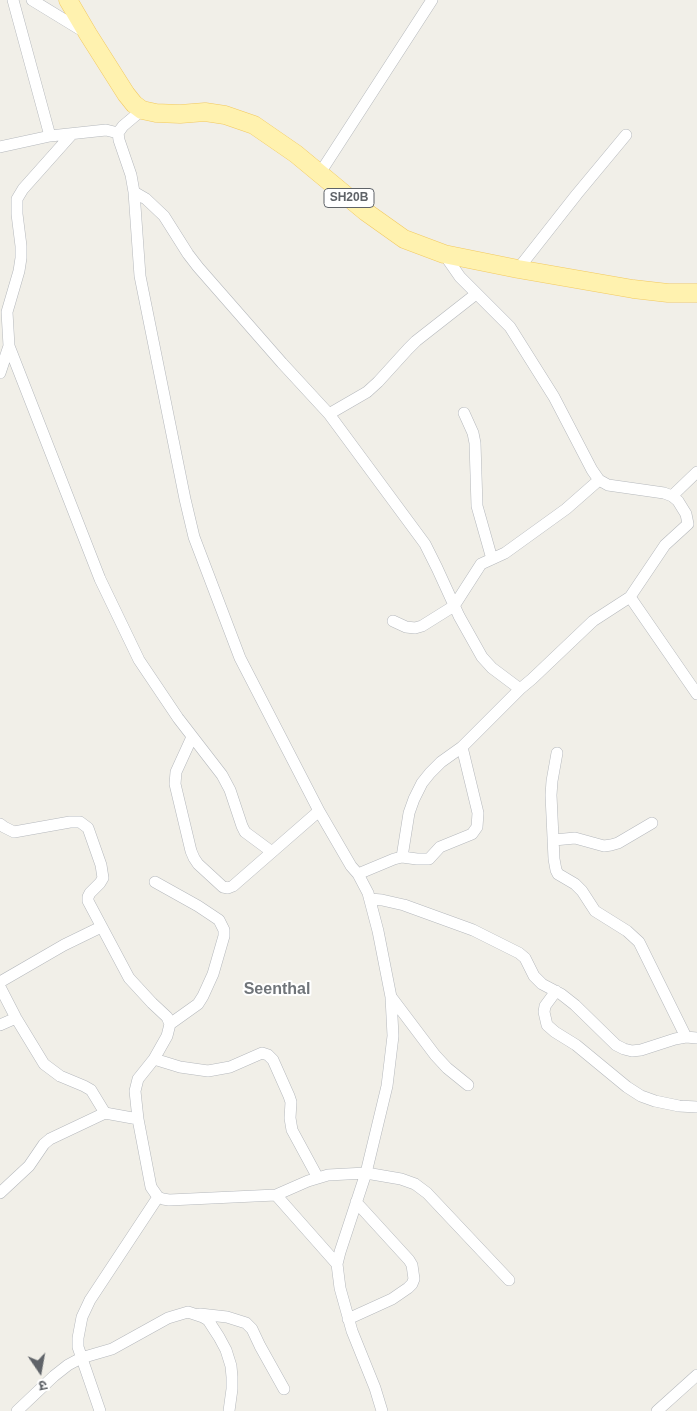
<!DOCTYPE html>
<meta charset="utf-8">
<style>
body{margin:0}
#map{position:relative;width:697px;height:1411px;overflow:hidden;background:#f1efe8;font-family:Arial,"Noto Sans Devanagari",sans-serif}
canvas{display:block}
.north{position:absolute;left:15px;top:1346px;width:50px;height:50px;-webkit-text-stroke:4px #fff;paint-order:stroke;rotate:168deg;font-size:14px;font-weight:700;line-height:20px;text-align:center;color:#5f6368}
.north::after{content:'';display:block;margin:auto;width:18px;height:22px;background:#5f6368;clip-path:polygon(50% 0,100% 100%,50% 72%,0 100%)}
</style>
<div id="map">
<canvas width="697" height="1411"></canvas>
<div class="north">उ</div>
</div>
<script>
const context = document.querySelector('canvas').getContext('2d');
context.lineJoin = 'round';
function shape(rows) {
  const path = new Path2D();
  for (const r of rows) {
    path.moveTo(r[0], r[1]);
    for (let i = 2; i < r.length; i += 2) path.lineTo(r[i], r[i + 1]);
  }
  return path;
}
function strokePath(path, color, width, dash) {
  context.strokeStyle = color;
  context.lineWidth = width;
  context.lineCap = dash ? 'butt' : 'round';
  context.setLineDash(dash || []);
  context.stroke(path);
}
function write(font, color, halo, rows, align = 'center') {
  context.font = font + ' Arial,sans-serif';
  context.lineWidth = 4;
  context.setLineDash([]);
  context.textBaseline = 'middle';
  context.strokeStyle = halo;
  context.fillStyle = color;
  for (const [text, x, y, turn = 0] of rows) {
    context.save();
    context.translate(x, y);
    context.rotate((+turn || 0) * Math.PI / 180);
    context.textAlign = isNaN(turn) ? turn : align;
    if (halo) context.strokeText(text, 0, 0);
    context.fillText(text, 0, 0);
    context.restore();
  }
}
const street = shape([
 [13,0,50,136],
 [32,0,86,33],
 [142,110,123,126,118,133,119,140,131,175,134,192,140,276,185,499,194,537,240,658,319,811,351,866,358,874,368,893,378,931,391,997,393,1036,387,1086,366,1173,340,1252,337,1264,340,1288,352,1331,375,1388,382,1411],
 [72,134,23,189,17,199,17,214,21,246,21,258,19,271,7,312,9,346,100,579,139,660,178,718,222,775,230,790,242,826,245,832,272,852],
 [0,147,50,136,106,130,118,133],
 [320,173,432,0],
 [134,192,146,199,164,216,188,254,198,267,282,363,329,414,425,544,437,568,459,616,482,657,492,668,520,689],
 [518,269,577,194,626,135],
 [0,373,9,346],
 [464,413,473,433,475,443,477,506,492,559],
 [329,414,367,392,378,382,408,349,416,341,476,294],
 [672,496,697,472],
 [630,597,697,694],
 [393,621,406,627,415,628,422,626,454,606,481,564,505,553,566,509,599,480],
 [192,737,176,772,175,784,191,851,194,858,198,864,223,887,228,888,233,886,319,811],
 [557,753,552,781,551,795,554,859,556,870,558,874,575,884,582,891,595,911,627,931,639,942,686,1037],
 [0,824,4,827,14,832,70,822,80,822,88,828,101,865,103,878,100,883,90,893,88,897,88,901,129,978,152,1003,167,1017,170,1024,167,1036,154,1059,138,1079,135,1091,138,1119,151,1187,158,1197,163,1199,169,1200,276,1195,308,1181,328,1175,366,1173,401,1179,415,1184,427,1193,509,1280],
 [554,840,575,838,604,846,611,845,618,843,652,823],
 [402,857,409,813,414,799,422,783,430,773,441,762,462,747,520,689,532,679,593,621,630,597,665,545,688,524,686,514,678,501,672,496,664,493,608,485,599,480,592,470,554,397,510,327,460,277,444,254],
 [358,874,394,859,402,857,417,859,429,859,440,847,472,834,477,827,478,813,462,747],
 [155,882,198,906,219,920,224,930,224,936,213,974,203,996,198,1004,170,1024],
 [370,899,382,900,404,905,473,930,519,953,525,958,534,976,542,984,561,994,575,1005,616,1045,624,1049,632,1051,641,1050,675,1039,686,1037,697,1038],
 [0,982,64,945,101,927],
 [0,987,16,1018,44,1064,60,1076,84,1086,91,1090,105,1113,138,1119],
 [556,991,545,1006,544,1012,547,1025,555,1032,576,1045,627,1087,641,1096,655,1101,679,1106,697,1107],
 [392,998,435,1055,447,1068,468,1085],
 [0,1025,16,1018],
 [154,1059,180,1067,208,1071,230,1067,262,1053,268,1055,273,1060,289,1096,291,1102,290,1118,292,1130,318,1178],
 [0,1193,29,1166,44,1144,50,1139,105,1113],
 [276,1195,337,1264],
 [200,1314,227,1317,246,1323,252,1329,260,1346,284,1389],
 [348,1319,392,1299,408,1288,412,1284,414,1279,412,1265,409,1260,356,1202],
 [17,1411,54,1376,68,1365,81,1358,112,1349,168,1318,188,1312,203,1317,208,1320,219,1337,226,1350,231,1366,232,1377,232,1389,229,1411],
 [100,1411,78,1347,78,1338,82,1317,90,1300,158,1197],
 [657,1411,697,1375]
]);
const primary = shape([
 [68,0,88,34,126,94,134,104,142,110,156,113,180,114,205,112,225,115,254,125,296,154,366,212,404,239,444,254,518,269,633,289,668,293,697,293]
]);
strokePath(street, '#b5b8bc', 12);
strokePath(primary, '#f2c960', 19);
strokePath(street, '#fff', 11);
strokePath(primary, '#fff2af', 18);
for (const [x, y, w] of [
 [349,198,50]
]) {
  const box = new Path2D();
  box.roundRect(x - w / 2, y - 9.5, w, 19, 4);
  context.fillStyle = '#fff';
  context.fill(box);
  strokePath(box, '#5f6368', 1);
}
write('bold 12px', '#5f6368', null, [
 ["SH20B",349,198]
]);
write('bold 16px', '#70757a', '#fff', [
 ["Seenthal",277,990]
]);
</script>
